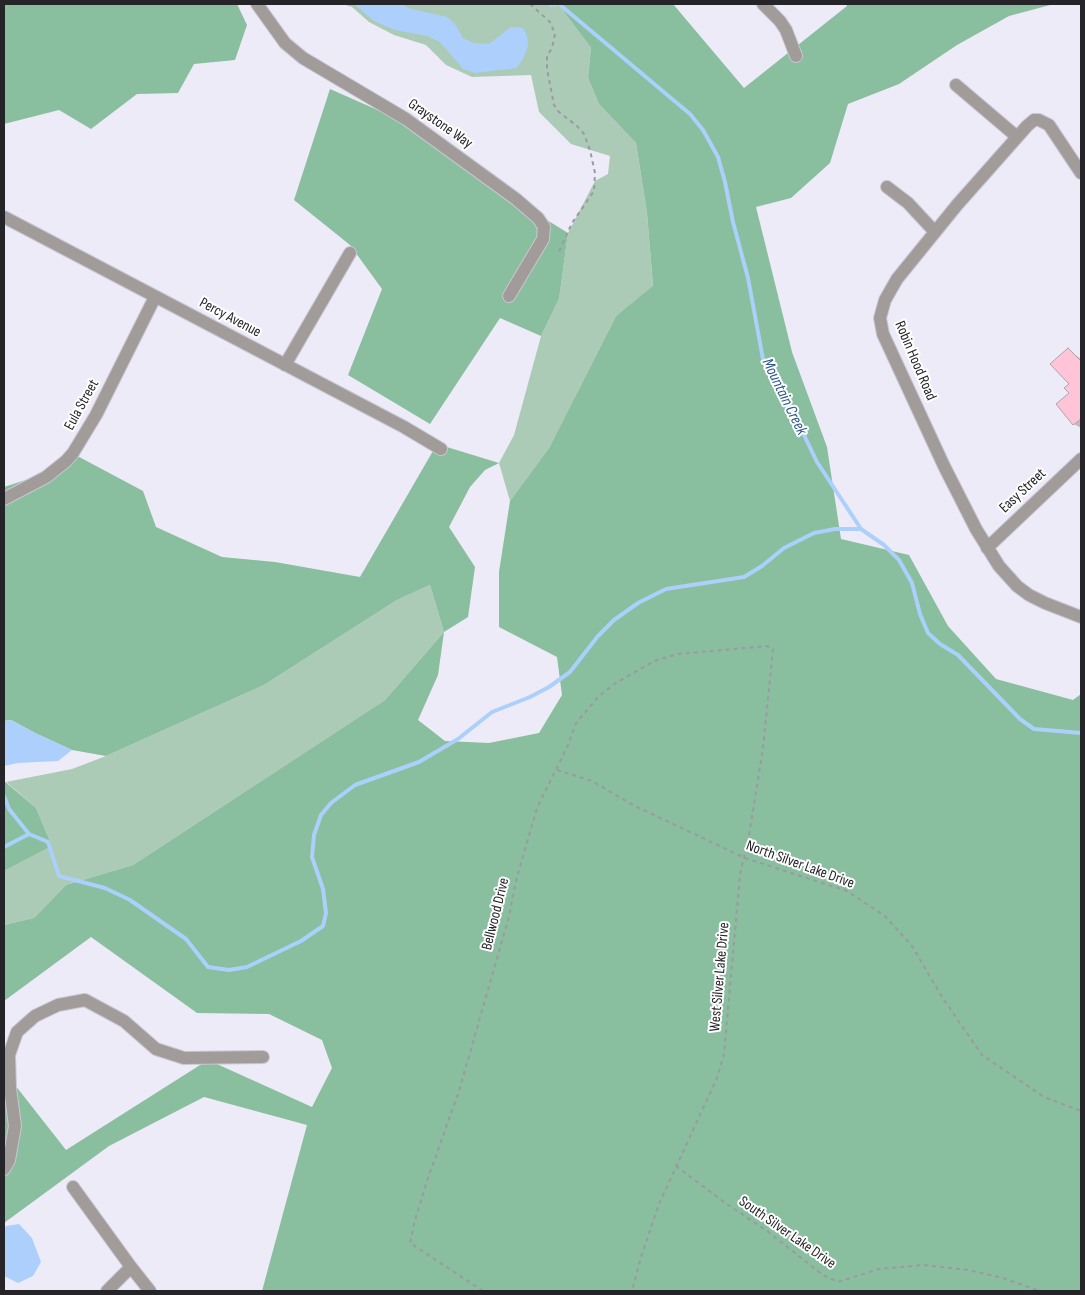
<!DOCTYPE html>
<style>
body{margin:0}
#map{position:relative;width:1085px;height:1295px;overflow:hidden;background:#edebf7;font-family:"Sofia Sans Condensed",sans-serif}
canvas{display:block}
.frame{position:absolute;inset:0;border:5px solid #252428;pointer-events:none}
</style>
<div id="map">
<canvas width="1085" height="1295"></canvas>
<div class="frame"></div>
</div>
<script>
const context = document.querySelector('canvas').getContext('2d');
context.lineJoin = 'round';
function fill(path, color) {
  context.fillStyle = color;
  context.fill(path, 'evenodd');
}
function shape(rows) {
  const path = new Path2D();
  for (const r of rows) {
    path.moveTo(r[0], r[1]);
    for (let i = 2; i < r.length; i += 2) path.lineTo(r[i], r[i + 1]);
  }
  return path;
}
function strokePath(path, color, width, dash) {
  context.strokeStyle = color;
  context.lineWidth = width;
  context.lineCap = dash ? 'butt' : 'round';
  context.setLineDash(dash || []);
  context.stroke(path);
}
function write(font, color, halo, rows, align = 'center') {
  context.font = font + ' "Sofia Sans Condensed",sans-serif';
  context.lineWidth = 4;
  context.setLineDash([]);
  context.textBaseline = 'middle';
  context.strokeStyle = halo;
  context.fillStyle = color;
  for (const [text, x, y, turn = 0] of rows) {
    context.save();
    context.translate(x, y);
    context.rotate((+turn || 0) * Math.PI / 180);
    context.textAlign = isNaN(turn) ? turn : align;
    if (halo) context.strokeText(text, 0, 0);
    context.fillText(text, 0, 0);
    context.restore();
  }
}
fill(shape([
 [342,4,558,4,591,48,588,78,599,104,636,143,647,213,653,287,616,316,549,448,510,501,499,463,514,435,541,336,559,299,568,233,595,181,608,174,610,156,571,144,539,112,531,75,472,77,446,65,426,45,394,35,369,22,352,7],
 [430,585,444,632,385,700,133,865,66,885,34,918,4,925,4,871,52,846,36,808,6,782,72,769,106,756,264,685,397,600]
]), '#abcbb7');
fill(shape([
 [4,4,237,4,247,25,235,60,194,64,178,93,137,94,91,129,59,110,4,124],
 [558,4,673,4,744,88,847,6,846,4,1054,4,1009,16,957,45,899,84,848,104,830,163,791,198,756,207,792,352,827,447,841,539,909,555,948,626,996,679,1073,700,1081,694,1081,1291,262,1291,307,1125,204,1097,109,1146,4,1223,4,1071,66,1150,208,1060,312,1107,332,1068,322,1040,269,1014,197,1013,91,937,4,1001,4,925,34,918,66,885,133,865,385,700,444,632,430,585,397,600,264,685,106,756,72,750,35,733,11,720,4,721,4,487,38,476,68,451,143,491,156,527,222,557,275,562,360,577,437,444,499,463,485,470,470,487,449,527,475,567,468,617,444,632,438,675,418,720,445,741,489,743,539,733,562,695,557,657,499,627,499,572,510,501,549,448,616,316,653,286,647,213,636,143,599,104,588,78,591,48],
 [330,89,389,115,513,199,568,233,559,299,541,336,500,318,430,424,348,375,382,289,350,245,294,200],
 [4,781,36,808,52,846,4,871]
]), '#89be9f');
fill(shape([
 [354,4,402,4,408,8,447,17,455,24,463,38,474,43,489,44,511,27,523,28,527,35,528,46,524,57,517,68,475,73,463,69,440,42,427,36,395,30,374,21],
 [11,720,35,733,72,750,58,761,18,763,4,766,4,721],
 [19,1224,32,1238,41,1262,33,1276,18,1283,4,1276,4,1229,6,1226]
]), '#acd0fb');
fill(shape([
 [1068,350,1081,359,1081,428,1074,424]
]), '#0003');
strokePath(shape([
 [559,4,690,114,703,130,718,157,725,182,733,222,748,278,763,359,773,382,803,433,817,462,861,529,884,545,899,560,912,583,920,614,928,633,940,644,958,655,1020,719,1034,729,1081,733],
 [551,5,557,4],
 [4,796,9,809,29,834,48,842,59,876,105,888,130,900,186,939,208,967,229,970,247,967,301,941,323,926,326,913,323,889,312,857,314,835,321,815,331,803,355,785,419,762,458,739,492,712,530,697,549,687,570,672,598,636,614,620,638,603,666,589,744,577,762,566,784,548,814,533,835,529,861,529],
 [4,847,29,834]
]), '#acd0fb', 4);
const building = shape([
 [1068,348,1081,361,1081,419,1073,425,1056,404,1069,393,1064,388,1069,384,1050,364,1068,348]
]);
fill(building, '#ffc4d8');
strokePath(building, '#aea1a5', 1);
const minor = shape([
 [257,4,285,43,303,58,406,119,516,199,538,218,544,227,543,239,509,296],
 [763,4,780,21,786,30,796,56],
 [956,85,1016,136],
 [1081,173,1049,125,1039,120,1034,120,1027,126,957,205,897,279,885,300,880,318,883,334,944,466,976,529,999,566,1017,586,1029,595,1045,603,1081,617],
 [887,187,908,203,935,232],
 [4,217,404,427,441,449],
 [285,365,350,253],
 [4,499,46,477,66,461,73,453,96,415,155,297],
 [987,548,1081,459],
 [4,1169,9,1160,15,1126,10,1088,9,1055,17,1032,35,1016,58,1005,85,1000,124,1021,156,1049,184,1058,263,1057],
 [73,1187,131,1267,107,1291],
 [131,1267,150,1291]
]);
strokePath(minor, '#c9c7d2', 14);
strokePath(shape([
 [530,4,550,22,555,34,552,48,547,56,547,69,554,105,559,112,577,126,584,134,590,150,595,173,594,191,572,223,558,254],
 [557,770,592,781,633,805,745,858,847,891,885,916,912,946,942,997,982,1055,1044,1097,1081,1111],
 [676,1166,724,1202,767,1231,823,1275,838,1282,879,1269,924,1265,968,1270,1003,1278,1040,1291],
 [483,1291,410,1243,415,1220,428,1178,459,1091,508,920,517,877,537,808,568,745,576,723,599,696,616,683,654,661,678,654,767,646,773,649,763,748,749,835,740,875,724,1054,717,1078,659,1204,641,1257,632,1291]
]), '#9b9aa2', 2, [4, 4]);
strokePath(minor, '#a19c9a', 12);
write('15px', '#252428', '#fff', [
 ["Graystone Way",440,124,35],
 ["Percy Avenue",230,318,28],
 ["Robin Hood Road",915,361,67],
 ["Eula Street",82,405,-61],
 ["Easy Street",1023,491,-43],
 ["North Silver Lake Drive",800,865,20],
 ["Bellwood Drive",496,914,-76],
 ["West Silver Lake Drive",720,977,-85],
 ["South Silver Lake Drive",787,1233,35]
]);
write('italic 16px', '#29578d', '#fff', [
 ["Mountain Creek",784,397,64]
]);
</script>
